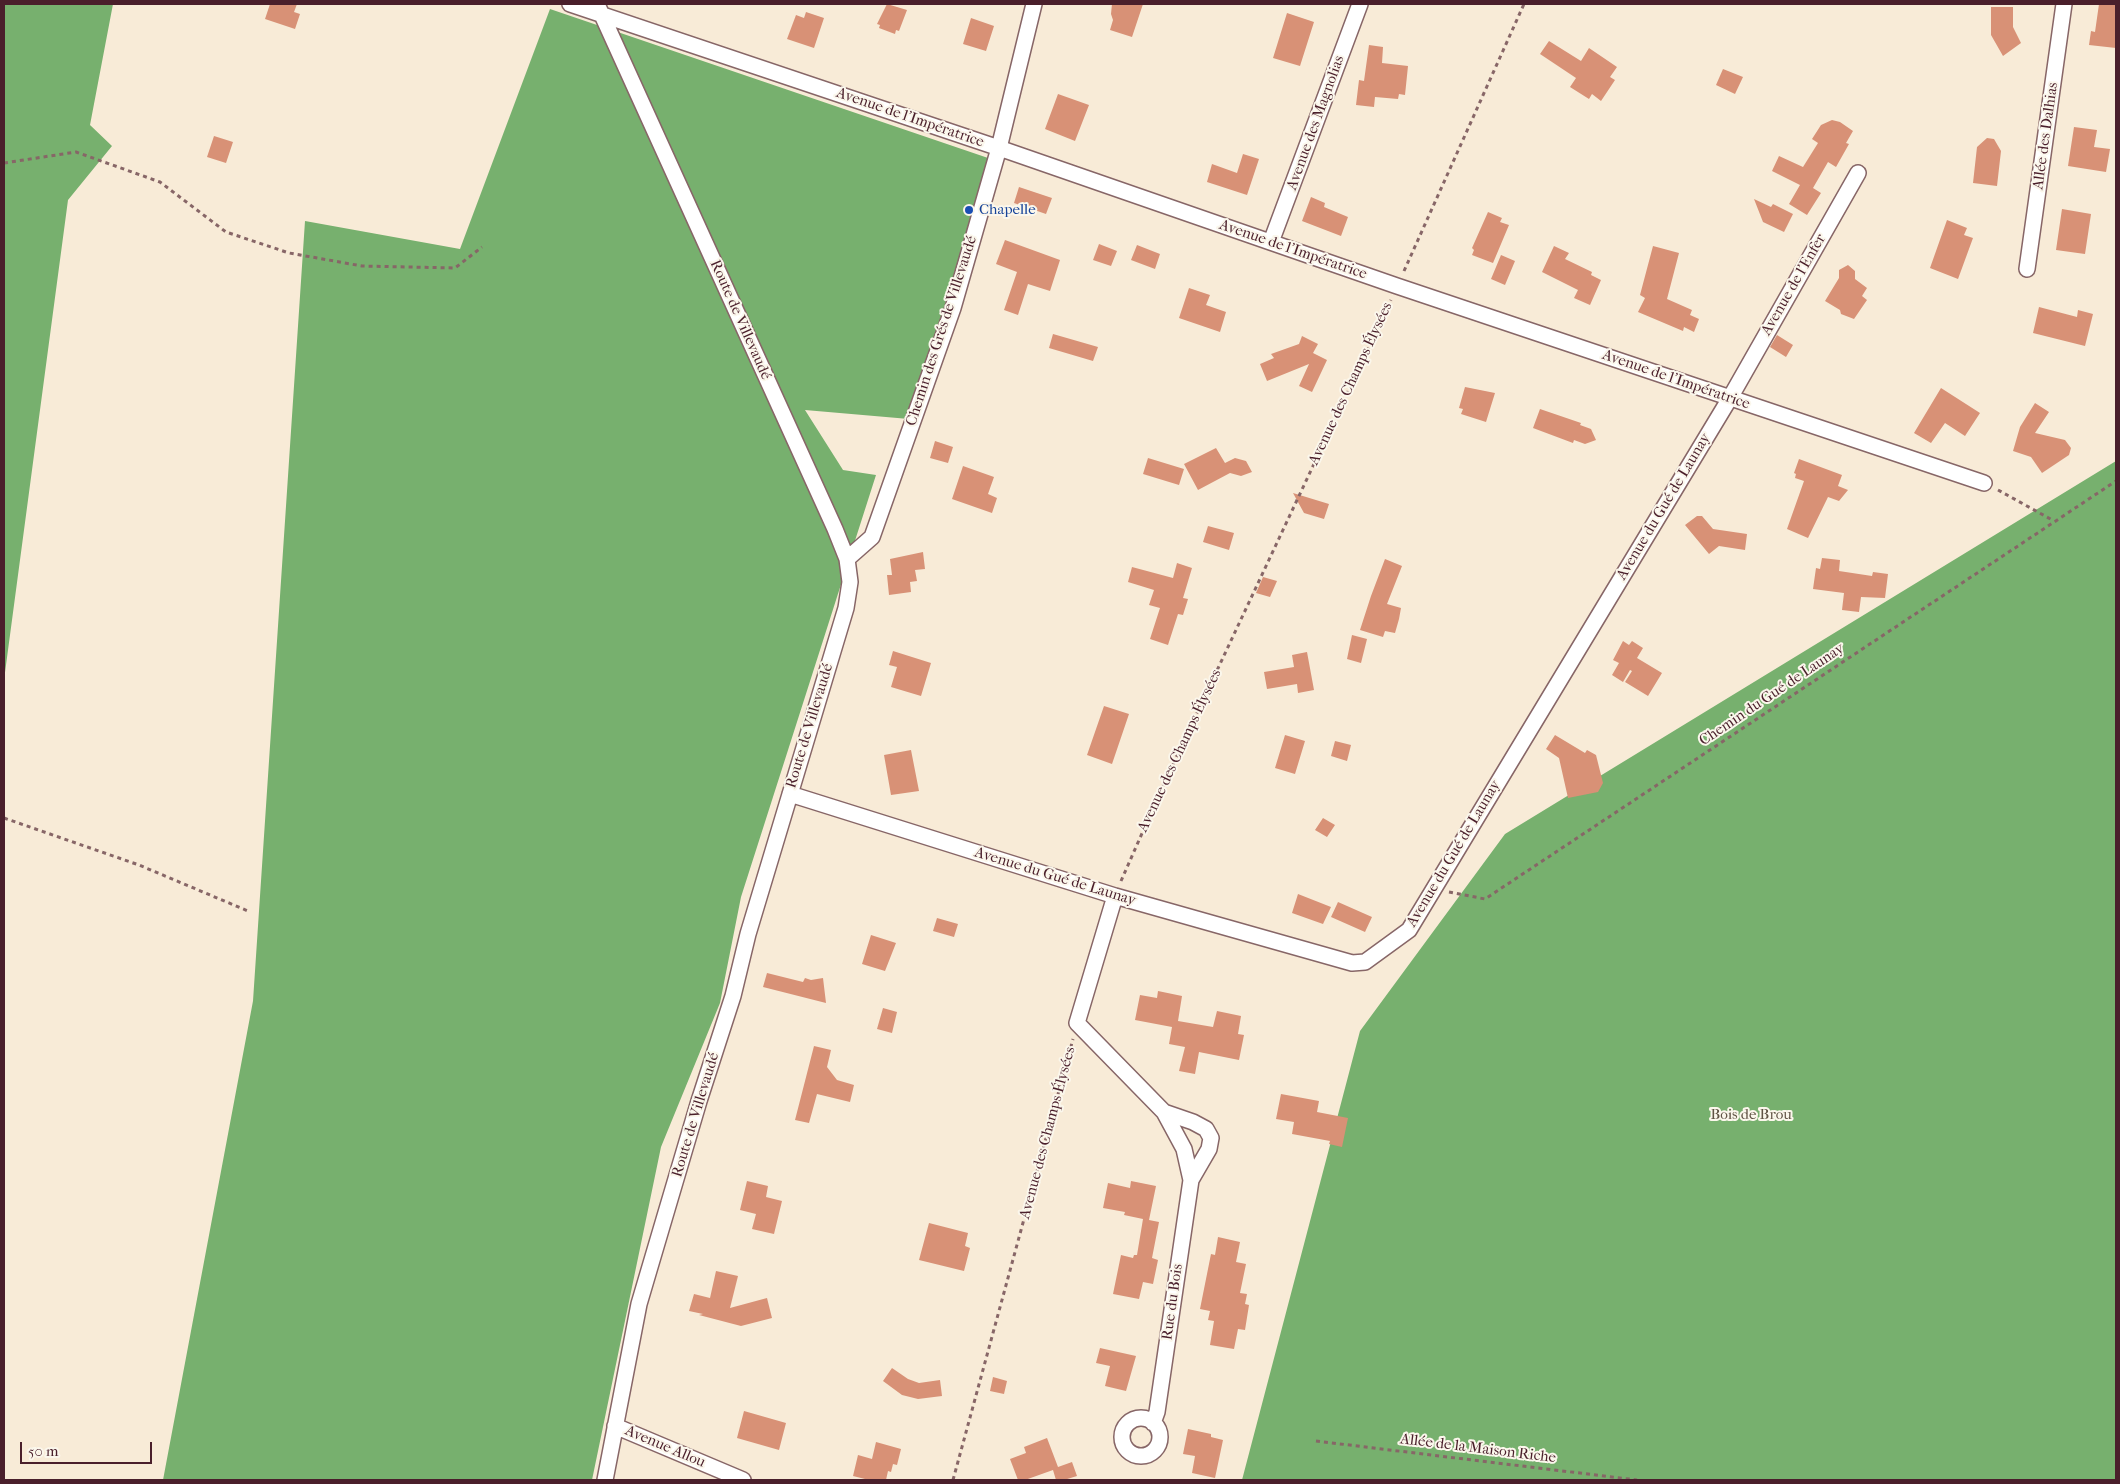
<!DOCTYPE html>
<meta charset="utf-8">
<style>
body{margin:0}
#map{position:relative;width:2120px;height:1484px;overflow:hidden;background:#f8ebd7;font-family:"IM FELL French Canon",serif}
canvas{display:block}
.frame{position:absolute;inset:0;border:5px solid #4a1f2b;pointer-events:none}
.scale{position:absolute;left:20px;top:1442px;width:132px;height:22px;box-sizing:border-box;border:2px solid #4a1f2b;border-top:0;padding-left:6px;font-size:15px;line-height:18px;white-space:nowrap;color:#4a1f2b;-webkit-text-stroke:4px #fbf7ec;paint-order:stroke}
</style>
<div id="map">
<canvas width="2120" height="1484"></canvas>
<div class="frame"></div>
<div class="scale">50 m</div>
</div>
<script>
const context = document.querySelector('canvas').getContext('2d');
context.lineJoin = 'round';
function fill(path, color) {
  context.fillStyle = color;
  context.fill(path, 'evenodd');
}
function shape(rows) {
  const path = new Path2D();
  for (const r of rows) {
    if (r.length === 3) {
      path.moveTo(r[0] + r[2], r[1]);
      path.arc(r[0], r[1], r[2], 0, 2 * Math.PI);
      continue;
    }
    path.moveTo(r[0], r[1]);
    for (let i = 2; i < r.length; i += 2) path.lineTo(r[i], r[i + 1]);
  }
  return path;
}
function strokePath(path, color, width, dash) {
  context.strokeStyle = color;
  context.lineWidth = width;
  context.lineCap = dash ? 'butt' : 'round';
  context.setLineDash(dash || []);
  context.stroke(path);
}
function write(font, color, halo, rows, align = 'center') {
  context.font = font + ' "IM FELL French Canon",serif';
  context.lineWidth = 4;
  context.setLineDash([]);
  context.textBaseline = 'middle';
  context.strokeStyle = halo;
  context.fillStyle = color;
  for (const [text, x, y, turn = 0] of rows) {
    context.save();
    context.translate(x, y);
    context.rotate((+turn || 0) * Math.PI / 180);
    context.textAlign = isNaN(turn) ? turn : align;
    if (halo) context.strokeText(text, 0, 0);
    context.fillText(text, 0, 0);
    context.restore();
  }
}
fill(shape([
 [4,4,113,4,90,125,112,146,68,200,4,680],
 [550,9,991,159,909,419,805,410,843,470,876,475,741,897,720,1003,661,1147,592,1480,163,1480,253,1001,305,221,460,249],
 [2116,461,2116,1480,1242,1480,1360,1031,1505,834]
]), '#77b06e');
fill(shape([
 [270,4,297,4,294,12,300,14,295,29,265,19],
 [887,4,907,10,899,31,896,30,895,34,879,28,880,25,877,24],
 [1112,4,1143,4,1132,37,1110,30,1113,20,1111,14],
 [2099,4,2116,4,2116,48,2089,45,2091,31,2095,32],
 [1991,7,2013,7,2013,27,2021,43,2003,56,1991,35],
 [806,12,824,18,814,48,787,39,796,15,804,18],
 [1287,13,1314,22,1300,66,1273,58],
 [971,18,994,26,986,51,963,44],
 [1549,41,1581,61,1589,48,1617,67,1610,77,1615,80,1601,101,1592,94,1589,99,1570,87,1576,78,1540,54],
 [1369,45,1383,47,1382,63,1408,66,1405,95,1399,94,1398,99,1375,97,1374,107,1356,105,1359,80,1364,81],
 [1723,69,1743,77,1735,94,1716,85],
 [1058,94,1089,105,1075,141,1045,129],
 [1832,120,1840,122,1853,131,1846,143,1849,144,1836,167,1828,162,1813,188,1821,193,1807,215,1789,204,1800,185,1772,171,1779,156,1803,167,1818,143,1812,139,1821,125],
 [2074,127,2097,130,2094,147,2110,149,2106,172,2068,166],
 [214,136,233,142,226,163,207,157],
 [1987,138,1994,139,2001,151,1997,186,1973,183,1977,147],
 [1243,154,1259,159,1247,195,1207,182,1212,164,1237,173],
 [1019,187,1052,198,1046,214,1014,203],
 [1311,197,1325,203,1324,207,1348,217,1341,236,1302,221],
 [1754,199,1771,207,1773,204,1793,214,1784,232,1763,222],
 [2062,209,2091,214,2085,254,2056,250],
 [1488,212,1502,218,1500,222,1509,225,1493,263,1472,255,1474,250,1472,248],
 [1947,220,1967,228,1964,235,1973,238,1958,279,1930,268],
 [1005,240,1060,260,1050,291,1028,284,1018,315,1004,310,1017,272,996,264],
 [1099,244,1117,251,1111,266,1093,260],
 [1137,245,1160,254,1155,269,1131,260],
 [1554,246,1569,253,1565,259,1592,272,1591,275,1601,280,1590,305,1574,298,1578,290,1542,272],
 [1653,246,1679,253,1667,299,1692,310,1690,315,1699,319,1694,332,1684,327,1683,331,1638,312,1645,298,1640,295],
 [1501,255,1515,261,1505,285,1491,279],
 [1848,265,1855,271,1855,279,1867,288,1862,296,1867,300,1854,319,1841,314,1840,310,1825,301,1839,278,1839,270],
 [1189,288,1210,295,1206,305,1226,312,1220,332,1179,318],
 [2039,307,2077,317,2078,310,2093,314,2085,346,2033,333],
 [1053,334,1098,347,1093,361,1049,348],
 [1777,335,1793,345,1786,357,1770,347],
 [1302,336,1318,344,1313,353,1327,360,1312,392,1299,386,1309,364,1267,381,1260,364,1274,358,1271,354,1299,344],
 [1465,387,1495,393,1486,422,1461,414,1463,409,1459,408],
 [1941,388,1980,413,1965,436,1945,423,1931,443,1914,433],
 [2035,403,2049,412,2035,433,2065,440,2071,448,2069,455,2042,473,2031,457,2013,451,2020,427],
 [1540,409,1581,423,1580,425,1591,429,1596,440,1585,444,1574,440,1573,443,1533,428],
 [935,441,953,447,948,463,930,458],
 [1216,448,1225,463,1235,458,1246,461,1252,472,1241,476,1230,473,1198,490,1184,464],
 [1148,458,1184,469,1179,485,1143,474],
 [1799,459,1842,475,1838,486,1848,490,1839,501,1828,497,1808,538,1787,529,1804,481,1795,478,1796,474,1794,473],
 [963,466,994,477,988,494,997,498,992,513,952,499],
 [1293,493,1329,504,1324,519,1304,513],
 [1697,516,1702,516,1713,529,1747,534,1745,550,1719,546,1709,554,1685,525],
 [1208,526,1234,533,1229,550,1203,542],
 [923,552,925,569,915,570,917,581,910,582,911,592,889,595,887,575,892,575,890,559],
 [1822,558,1840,560,1839,571,1872,576,1873,572,1888,574,1885,598,1861,597,1859,612,1842,610,1844,593,1813,589,1816,568,1820,569],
 [1385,559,1402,566,1387,604,1401,608,1399,619,1395,633,1385,631,1383,637,1360,630,1371,596],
 [1177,563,1192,568,1183,598,1188,599,1183,615,1178,614,1168,645,1150,639,1160,608,1149,605,1154,590,1128,582,1132,567,1173,578],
 [1263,577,1277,581,1270,597,1256,593],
 [1352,635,1367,639,1361,663,1347,659],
 [1623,641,1629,645,1632,641,1643,648,1637,658,1662,673,1648,696,1625,682,1632,671,1630,670,1623,682,1612,675,1619,663,1613,660],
 [893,651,931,663,921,696,891,687,897,667,889,665],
 [1307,652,1314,690,1298,693,1297,684,1267,689,1264,672,1294,667,1292,655],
 [1104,706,1129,714,1112,764,1087,755],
 [1285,735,1305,741,1295,774,1275,768],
 [1555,735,1585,753,1587,750,1596,755,1603,783,1598,792,1568,798,1559,758,1546,749],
 [1335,741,1351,745,1347,761,1331,756],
 [911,750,919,791,891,795,884,755],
 [1323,818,1335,825,1327,837,1315,830],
 [1298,894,1331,907,1323,924,1292,913],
 [1338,902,1372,917,1365,932,1331,917],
 [937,918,958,924,954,937,933,931],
 [871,935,896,943,885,971,862,964],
 [767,973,803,982,805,978,811,980,823,978,826,1003,763,987],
 [1158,991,1182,996,1178,1021,1213,1027,1217,1011,1241,1016,1238,1034,1244,1035,1239,1060,1199,1052,1195,1074,1179,1071,1185,1047,1169,1044,1172,1027,1135,1020,1140,995,1157,998],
 [883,1008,897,1012,892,1033,877,1029],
 [814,1046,831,1050,827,1067,837,1080,854,1085,850,1102,817,1094,809,1123,795,1120],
 [1281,1094,1319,1101,1317,1112,1348,1118,1342,1147,1329,1144,1330,1141,1292,1134,1294,1122,1276,1119],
 [747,1181,768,1186,766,1197,782,1201,774,1234,752,1229,756,1214,740,1210],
 [1131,1181,1156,1186,1149,1220,1144,1219,1159,1222,1152,1258,1158,1260,1153,1284,1143,1282,1139,1299,1113,1294,1121,1255,1133,1258,1134,1255,1137,1255,1143,1219,1124,1215,1125,1212,1103,1208,1108,1183,1130,1188],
 [929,1223,968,1233,965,1246,970,1248,964,1271,919,1260],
 [1218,1237,1240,1242,1236,1262,1246,1264,1240,1293,1247,1294,1245,1304,1249,1305,1245,1330,1238,1329,1234,1349,1210,1345,1214,1321,1208,1320,1210,1311,1200,1309,1211,1254,1215,1255],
 [716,1271,738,1276,730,1308,767,1298,772,1318,741,1326,699,1315,703,1314,689,1311,694,1294,710,1298],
 [1100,1348,1136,1356,1126,1391,1105,1386,1110,1366,1096,1363],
 [892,1368,908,1379,919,1383,940,1380,942,1396,918,1399,902,1395,883,1381],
 [993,1377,1007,1381,1004,1394,990,1391],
 [744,1411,786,1423,779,1450,737,1438],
 [1188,1429,1211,1434,1211,1437,1223,1440,1215,1478,1192,1473,1195,1456,1183,1454],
 [1047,1438,1058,1467,1072,1462,1077,1476,1064,1480,1056,1480,1053,1470,1025,1480,1018,1480,1010,1459,1026,1453,1024,1447],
 [876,1442,901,1449,897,1465,893,1464,891,1472,888,1471,886,1480,869,1480,853,1476,858,1455,872,1459]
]), '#d89176');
const street = shape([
 [570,4,999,148,1397,286,1984,483],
 [597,4,835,529,847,559,850,582,846,608,748,934,733,996,699,1101,639,1304,605,1480],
 [1271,242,1360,4],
 [2027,269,2064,4],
 [847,559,872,537,953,308,999,148,1034,4],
 [790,794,1115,896,1352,963,1365,962,1409,930,1730,398,1858,173],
 [1115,896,1077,1023,1164,1112,1184,1149,1191,1180,1157,1412,1153,1423],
 [1164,1112,1193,1122,1206,1129,1211,1138,1209,1149,1191,1180],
 [1141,1437,19],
 [615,1426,743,1480]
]);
strokePath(street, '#876667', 18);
strokePath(shape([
 [4,163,76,152,160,182,226,232,289,253,362,266,455,268,482,247],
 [1404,271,1524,4],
 [1998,490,2054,521],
 [4,818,139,865,248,911],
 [1121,881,1166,779,1391,300],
 [1449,892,1485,899,2116,481],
 [1316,1441,1637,1480],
 [953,1480,1073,1039]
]), '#876667', 3, [4, 4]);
strokePath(street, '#fff', 15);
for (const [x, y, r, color] of [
 [969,210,5,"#1a4fb4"]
]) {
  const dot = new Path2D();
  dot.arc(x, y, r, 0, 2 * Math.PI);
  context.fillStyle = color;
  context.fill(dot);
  strokePath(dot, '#fbf7ec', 2);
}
write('15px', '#4a1f2b', '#fbf7ec', [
 ["Avenue de l'Impératrice",910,118,19],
 ["Avenue des Magnolias",1316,123,-70],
 ["Allée des Dalhias",2046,136,-82],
 ["Avenue de l'Impératrice",1293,250,19],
 ["Avenue de l'Enfer",1794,285,-60],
 ["Route de Villevaudé",740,320,66],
 ["Chemin des Grés de Villevaudé",942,331,-72],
 ["Avenue de l'Impératrice",1676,380,19],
 ["Avenue des Champs Élysées",1351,384,-65],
 ["Avenue du Gué de Launay",1664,507,-59],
 ["Chemin du Gué de Launay",1772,695,-34],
 ["Route de Villevaudé",810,726,-73],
 ["Avenue des Champs Élysées",1180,751,-65],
 ["Avenue du Gué de Launay",1454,854,-59],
 ["Avenue du Gué de Launay",1055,877,17],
 ["Route de Villevaudé",696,1115,-73],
 ["Avenue des Champs Élysées",1048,1133,-75],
 ["Rue du Bois",1173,1302,-82],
 ["Avenue Allou",665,1447,23],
 ["Allée de la Maison Riche",1478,1449,7]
]);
write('15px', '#164399', '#fbf7ec', [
 ["Chapelle",979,210]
], 'left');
write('15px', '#605344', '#fbf7ec', [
 ["Bois de Brou",1751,1115]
]);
</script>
